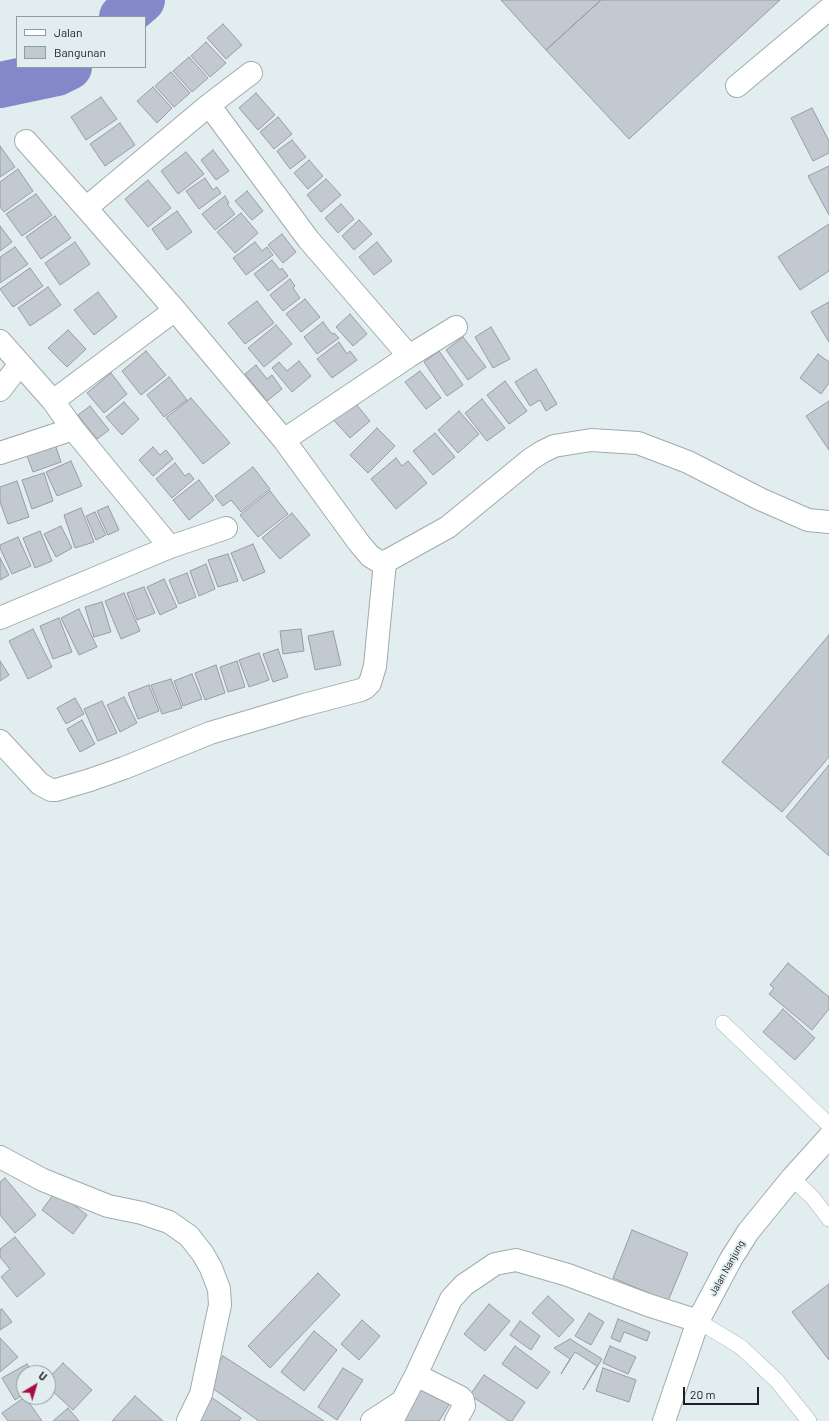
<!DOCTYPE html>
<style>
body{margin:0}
#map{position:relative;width:829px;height:1421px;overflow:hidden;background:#e2edf0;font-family:Barlow,sans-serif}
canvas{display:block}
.legend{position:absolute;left:16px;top:16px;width:130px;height:52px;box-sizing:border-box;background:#e2edf0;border:1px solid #929b9d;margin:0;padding:5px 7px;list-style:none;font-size:12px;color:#1b1f20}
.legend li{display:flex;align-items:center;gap:8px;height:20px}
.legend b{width:20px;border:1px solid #929b9d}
.north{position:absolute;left:16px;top:1365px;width:40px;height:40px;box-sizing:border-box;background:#e2edf0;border:1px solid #929b9d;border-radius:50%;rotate:38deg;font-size:11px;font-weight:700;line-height:16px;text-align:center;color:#1b1f20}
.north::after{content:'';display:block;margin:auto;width:14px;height:18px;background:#a70e3c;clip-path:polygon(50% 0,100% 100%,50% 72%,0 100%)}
.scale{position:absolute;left:683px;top:1387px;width:76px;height:18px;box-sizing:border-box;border:2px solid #1b1f20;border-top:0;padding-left:5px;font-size:12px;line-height:14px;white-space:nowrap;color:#1b1f20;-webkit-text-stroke:3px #e2edf0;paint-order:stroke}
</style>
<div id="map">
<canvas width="829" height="1421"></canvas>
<ul class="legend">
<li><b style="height:5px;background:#fff"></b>Jalan</li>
<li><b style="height:11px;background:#c3c9d1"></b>Bangunan</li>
</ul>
<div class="north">U</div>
<div class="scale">20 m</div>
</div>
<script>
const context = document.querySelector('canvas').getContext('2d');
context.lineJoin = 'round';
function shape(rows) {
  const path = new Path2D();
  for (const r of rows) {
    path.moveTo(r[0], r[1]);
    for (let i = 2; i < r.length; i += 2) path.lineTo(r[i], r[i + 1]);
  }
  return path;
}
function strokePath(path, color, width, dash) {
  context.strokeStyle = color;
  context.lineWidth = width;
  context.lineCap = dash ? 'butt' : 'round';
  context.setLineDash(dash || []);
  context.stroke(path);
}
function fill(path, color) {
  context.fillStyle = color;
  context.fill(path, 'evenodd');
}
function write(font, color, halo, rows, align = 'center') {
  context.font = font + ' Barlow,sans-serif';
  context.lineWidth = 4;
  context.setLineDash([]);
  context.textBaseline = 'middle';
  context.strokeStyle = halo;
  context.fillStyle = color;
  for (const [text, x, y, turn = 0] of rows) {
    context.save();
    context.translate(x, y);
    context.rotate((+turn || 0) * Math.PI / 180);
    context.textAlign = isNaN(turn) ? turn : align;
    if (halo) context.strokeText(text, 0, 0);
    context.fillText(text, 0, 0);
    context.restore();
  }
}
strokePath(shape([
 [122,17,142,0],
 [0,85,57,73,69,67]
]), '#8487c9', 46);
const building = shape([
 [501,0,601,0,546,50,501,0],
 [601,0,780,0,629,139,546,50,601,0],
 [223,24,242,45,226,59,207,38,223,24],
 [206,42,226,63,210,77,191,56,206,42],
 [189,57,208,78,192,92,173,71,189,57],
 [171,72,190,93,174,107,155,86,171,72],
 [153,87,172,108,157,123,137,101,153,87],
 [256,93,275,115,258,130,239,108,256,93],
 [101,97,117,119,86,140,71,117,101,97],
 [812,108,829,141,829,153,813,161,791,118,812,108],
 [278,117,292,134,274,149,260,132,278,117],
 [120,123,135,145,105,166,90,144,120,123],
 [292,140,306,157,290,169,277,151,292,140],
 [0,146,15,167,0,177,0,146],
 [213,150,229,171,216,180,201,160,213,150],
 [186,152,204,174,178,194,161,171,186,152],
 [309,160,323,176,308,189,294,173,309,160],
 [829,166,829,215,808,176,829,166],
 [18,169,33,191,4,212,0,207,0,182,18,169],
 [205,178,213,190,217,187,221,193,199,209,186,191,205,178],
 [326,179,341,195,321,212,307,195,326,179],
 [148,180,171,208,148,227,125,199,148,180],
 [247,191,263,211,252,220,235,201,247,191],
 [36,194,52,215,22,236,6,214,36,194],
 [225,196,229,203,227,204,235,214,215,230,202,214,225,196],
 [341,204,354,219,338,233,325,218,341,204],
 [177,211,192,232,167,250,152,229,177,211],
 [241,213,258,233,235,253,217,232,241,213],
 [55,216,71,238,41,259,26,237,55,216],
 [359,220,372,234,354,250,342,236,359,220],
 [829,224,829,271,800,290,778,257,829,224],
 [0,226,12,242,0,251,0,226],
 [282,234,296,252,283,263,268,245,282,234],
 [75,242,90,264,60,285,45,263,75,242],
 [255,242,262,251,267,247,273,255,246,275,233,258,255,242],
 [377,242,392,261,374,275,359,257,377,242],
 [15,247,28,264,0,283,0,257,15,247],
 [272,260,280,270,282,268,288,276,268,291,254,274,272,260],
 [30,268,43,286,13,307,0,289,30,268],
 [290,279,295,286,293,288,300,298,283,311,270,295,290,279],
 [48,287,61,305,30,326,18,308,48,287],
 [98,292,117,317,94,335,74,310,98,292],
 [305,299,320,317,301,332,286,314,305,299],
 [257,301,274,323,245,344,228,323,257,301],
 [829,302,829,342,811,312,829,302],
 [350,314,367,334,353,346,336,327,350,314],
 [323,322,332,334,334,333,339,338,317,354,304,337,323,322],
 [276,325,292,344,264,367,248,348,276,325],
 [491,327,510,359,493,368,475,337,491,327],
 [68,330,86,349,67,367,48,348,68,330],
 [463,337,486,367,468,380,446,350,463,337],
 [339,342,347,354,350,351,357,360,332,378,317,359,339,342],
 [146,351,166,375,141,395,122,371,146,351],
 [439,351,463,385,447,396,424,362,439,351],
 [818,354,829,362,829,383,821,394,800,378,818,354],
 [299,361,311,376,292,392,272,368,279,362,287,371,299,361],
 [256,365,267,379,272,375,282,389,267,401,245,374,256,365],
 [536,369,557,404,546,411,540,400,530,406,515,382,536,369],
 [420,371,441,398,426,409,405,382,420,371],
 [111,373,127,394,104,413,87,393,111,373],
 [169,377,187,400,164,417,147,395,169,377],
 [505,381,527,411,509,424,487,395,505,381],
 [191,398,230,443,203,464,166,418,191,398],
 [351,398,370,421,350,438,330,416,351,398],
 [482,399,505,428,487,441,465,413,482,399],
 [829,401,829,450,806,416,829,401],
 [124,402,139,419,122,435,106,417,124,402],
 [90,406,109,430,97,439,78,415,90,406],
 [459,411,479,434,458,453,438,430,459,411],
 [377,428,395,446,368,473,350,455,377,428],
 [435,433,455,457,433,475,413,451,435,433],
 [55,444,61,462,33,472,26,453,55,444],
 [153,447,160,455,166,450,173,459,153,476,139,460,153,447],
 [396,458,402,466,408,461,427,483,396,509,371,479,396,458],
 [71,461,82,486,57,496,46,472,71,461],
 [175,463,185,476,189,473,194,479,172,498,156,479,175,463],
 [253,467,270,489,241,512,231,500,223,506,215,496,253,467],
 [44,473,53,501,32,509,22,480,44,473],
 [199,480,214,500,189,520,173,500,199,480],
 [17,481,29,517,8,524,0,502,0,487,17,481],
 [270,491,288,514,258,537,240,515,270,491],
 [108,506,119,530,108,535,97,511,108,506],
 [81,508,94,542,75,548,64,515,81,508],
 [95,512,106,535,96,540,86,516,95,512],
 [292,513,310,535,280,559,262,538,292,513],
 [61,526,72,548,56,557,44,534,61,526],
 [40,531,52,561,35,568,23,538,40,531],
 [18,537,31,566,12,574,0,548,0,545,18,537],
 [253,544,265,572,243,581,231,553,253,544],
 [228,554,238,581,218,587,208,560,228,554],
 [0,558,9,575,0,580,0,558],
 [206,564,215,589,199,596,190,571,206,564],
 [187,573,196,597,179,604,169,580,187,573],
 [164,579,177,607,160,615,147,587,164,579],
 [144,587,155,613,137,620,127,593,144,587],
 [124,593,140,631,121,639,105,601,124,593],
 [102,602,111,632,94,637,85,607,102,602],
 [79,609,97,647,79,655,61,618,79,609],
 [59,618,72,652,53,659,40,626,59,618],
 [33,629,52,667,28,679,9,641,33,629],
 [301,629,304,651,283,654,280,631,301,629],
 [333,631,341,665,315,670,308,636,333,631],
 [829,635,829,757,782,812,722,762,829,635],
 [278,649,288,677,273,682,263,654,278,649],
 [259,653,269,680,249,687,239,660,259,653],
 [0,661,9,675,0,681,0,661],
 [237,661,245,687,228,692,220,667,237,661],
 [216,665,225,693,205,700,195,673,216,665],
 [192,674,202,699,183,706,174,681,192,674],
 [171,679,182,708,162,714,151,685,171,679],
 [149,685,159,711,138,719,128,693,149,685],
 [124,697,137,723,120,732,107,705,124,697],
 [75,698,84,714,66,724,57,708,75,698],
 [102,701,117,733,98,741,84,709,102,701],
 [82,720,95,744,80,752,67,729,82,720],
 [829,765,829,856,786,817,829,765],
 [788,963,829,997,829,1009,812,1030,769,994,774,988,770,985,788,963],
 [783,1009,815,1038,795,1060,763,1032,783,1009],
 [5,1178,36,1215,15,1233,0,1215,0,1182,5,1178],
 [56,1191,87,1215,73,1234,42,1210,56,1191],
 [632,1230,688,1253,668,1301,613,1278,632,1230],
 [15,1237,45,1274,17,1297,1,1277,10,1269,0,1257,0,1249,15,1237],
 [318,1273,340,1295,270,1368,248,1346,318,1273],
 [829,1284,829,1360,792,1312,829,1284],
 [548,1296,574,1320,559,1337,532,1313,548,1296],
 [489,1304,510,1321,485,1351,464,1334,489,1304],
 [2,1309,12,1322,0,1330,0,1310,2,1309],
 [589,1313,604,1322,591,1345,575,1336,589,1313],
 [618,1319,650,1332,647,1341,624,1332,620,1342,611,1338,618,1319],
 [362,1320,380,1336,359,1360,341,1344,362,1320],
 [520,1321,540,1336,531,1350,510,1335,520,1321],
 [314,1331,337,1350,304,1391,281,1372,314,1331],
 [0,1338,18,1357,0,1372,0,1338],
 [570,1339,602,1359,583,1390,597,1366,575,1352,561,1374,570,1359,554,1348,570,1339],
 [515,1346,550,1372,537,1389,502,1364,515,1346],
 [610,1346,636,1357,628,1374,603,1363,610,1346],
 [223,1356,324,1421,259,1421,205,1383,223,1356],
 [63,1363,92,1390,73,1410,48,1387,48,1379,63,1363],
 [27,1364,32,1373,24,1373,24,1394,15,1400,2,1378,27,1364],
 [343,1368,363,1380,337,1420,318,1407,343,1368],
 [603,1368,636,1380,629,1402,596,1391,603,1368],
 [484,1375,525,1402,512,1421,509,1421,470,1395,484,1375],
 [425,1382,450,1403,439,1421,404,1421,425,1382],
 [135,1396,163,1421,112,1421,135,1396],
 [25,1397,42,1421,8,1421,2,1413,25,1397],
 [211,1397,241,1418,239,1421,194,1421,211,1397],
 [68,1408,79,1421,53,1421,68,1408]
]);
fill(building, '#c3c9d1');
strokePath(building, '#969da4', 1);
const lane = shape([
 [723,1023,829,1125],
 [792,1178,813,1198,829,1219],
 [698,1321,741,1347,777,1381,809,1421]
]);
const street = shape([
 [737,86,829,9],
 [209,105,308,239,409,356],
 [26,141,86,208,175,310,284,440,359,543,370,556,378,561,385,562,448,527,531,459,542,452,554,446,591,440,638,443,688,462,760,499,808,520,829,522],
 [86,208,209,105,251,73],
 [0,341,53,401,73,429,170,547],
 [0,390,20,364],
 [53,401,175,310],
 [284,440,409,356,456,327],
 [0,453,73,429],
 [0,618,170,547,226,528],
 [0,741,40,784,51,790,56,790,90,780,124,768,210,733,304,705,361,690,365,688,370,683,375,666,385,562],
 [0,1157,43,1180,108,1206,142,1213,169,1222,189,1236,203,1254,211,1268,219,1289,220,1305,201,1394,188,1421],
 [416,1375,460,1397,463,1400,464,1406,456,1421],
 [372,1421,401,1402],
 [392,1421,416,1375,451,1299,464,1285,495,1264,516,1260,568,1275,648,1305,698,1321]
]);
const primary = shape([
 [664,1421,698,1321,731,1259,748,1232,792,1178,829,1137]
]);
strokePath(lane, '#a1abae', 16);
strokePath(street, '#a1abae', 24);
strokePath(primary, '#a1abae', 24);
strokePath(lane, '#fff', 15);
strokePath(street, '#fff', 22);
strokePath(primary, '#fff', 22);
write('10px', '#1b1f20', '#e2edf0', [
 ["Jalan Nanjung",727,1268,-61]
]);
</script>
